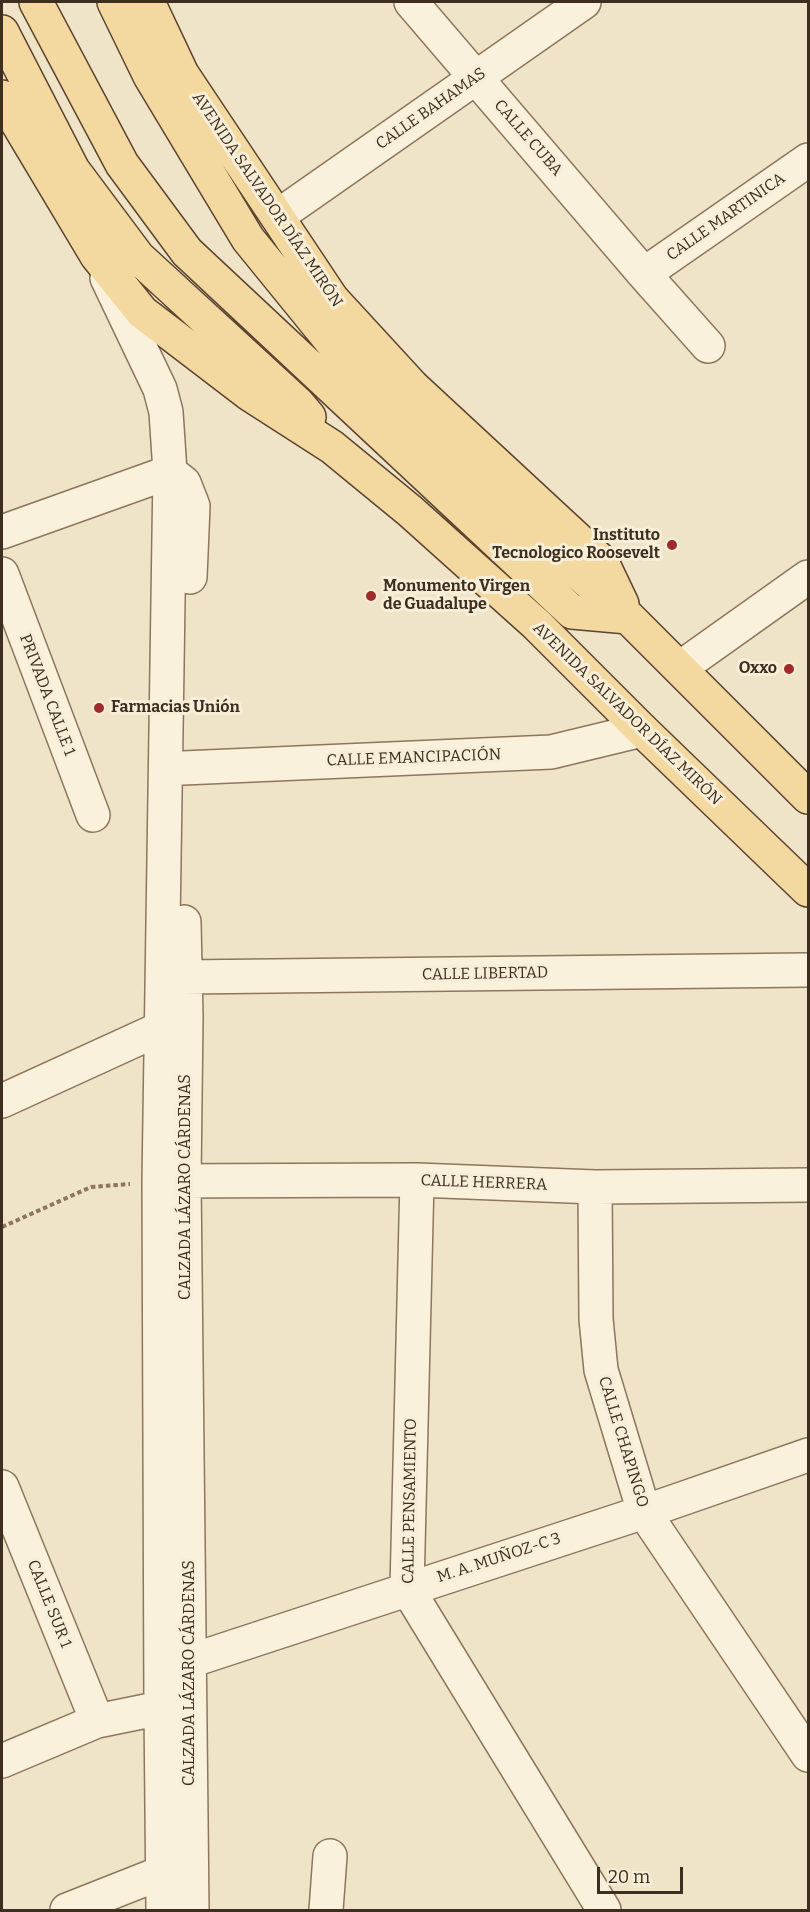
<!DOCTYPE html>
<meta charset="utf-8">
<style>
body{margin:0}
#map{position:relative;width:810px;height:1912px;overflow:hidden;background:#f0e4c8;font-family:Bitter,serif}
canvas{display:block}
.frame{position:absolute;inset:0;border:3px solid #3d2e20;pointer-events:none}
.scale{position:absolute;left:597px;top:1867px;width:86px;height:27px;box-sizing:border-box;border:3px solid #3d2e20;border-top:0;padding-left:8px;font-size:18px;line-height:21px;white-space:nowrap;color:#3d2e20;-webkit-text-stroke:4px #f7eed8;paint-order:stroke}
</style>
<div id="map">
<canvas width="810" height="1912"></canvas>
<div class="frame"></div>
<div class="scale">20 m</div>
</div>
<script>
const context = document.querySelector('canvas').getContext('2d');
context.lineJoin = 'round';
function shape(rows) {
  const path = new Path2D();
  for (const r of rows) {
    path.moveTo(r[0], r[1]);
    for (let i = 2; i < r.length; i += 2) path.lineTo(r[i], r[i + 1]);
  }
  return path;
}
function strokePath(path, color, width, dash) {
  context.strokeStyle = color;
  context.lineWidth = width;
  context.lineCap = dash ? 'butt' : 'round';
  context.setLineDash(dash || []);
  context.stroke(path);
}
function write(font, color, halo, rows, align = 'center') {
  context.font = font + ' Bitter,serif';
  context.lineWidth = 6;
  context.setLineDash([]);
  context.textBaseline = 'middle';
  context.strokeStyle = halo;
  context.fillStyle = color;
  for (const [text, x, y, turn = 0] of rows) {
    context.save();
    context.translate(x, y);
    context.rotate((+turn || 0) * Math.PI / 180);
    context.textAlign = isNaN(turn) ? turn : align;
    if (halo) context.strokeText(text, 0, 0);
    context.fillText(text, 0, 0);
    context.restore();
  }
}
const minor = shape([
 [411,2,644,274,708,346],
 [278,216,584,2],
 [644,274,808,160],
 [107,278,160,389,166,412,170,472,159,1181,161,1708,163,1910],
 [2,532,170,472,184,483,193,506,190,577],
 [2,574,93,815],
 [680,668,808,577],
 [183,768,551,752,642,730],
 [184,922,186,1017,184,1180,192,1910],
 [163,980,184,977,808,970],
 [2,1101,179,1020],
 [417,1180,407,1588,604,1910],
 [164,1181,417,1180,595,1187,808,1185],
 [595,1187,596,1319,601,1370,644,1512,808,1755],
 [2,1487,97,1721],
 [190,1661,644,1512,808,1455],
 [2,1761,97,1721,161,1708],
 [67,1910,181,1865],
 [326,1910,330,1856]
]);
const major = shape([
 [36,2,122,164,187,252,572,612,628,617],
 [114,2,150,76,248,239,366,384,628,617,808,797],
 [148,2,182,74,332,299,412,386,602,562,622,604],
 [2,32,73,170,138,257,298,404,309,417],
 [2,97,97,256,142,312,248,393,332,447,410,511,536,624,642,730,808,890]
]);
strokePath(minor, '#8d765c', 36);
strokePath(major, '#5b4430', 36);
strokePath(shape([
 [2,1227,91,1187,130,1184]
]), '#8d765c', 4, [4.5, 3]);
strokePath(minor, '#faf1dc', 33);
strokePath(major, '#f3d9a0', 33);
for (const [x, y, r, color] of [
 [672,545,6,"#9e2a2b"],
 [371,596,6,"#9e2a2b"],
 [789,669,6,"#9e2a2b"],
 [99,708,6,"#9e2a2b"]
]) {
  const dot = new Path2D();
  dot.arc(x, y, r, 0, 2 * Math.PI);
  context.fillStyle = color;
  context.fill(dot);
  strokePath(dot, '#f7eed8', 2);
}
write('16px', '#3d2e20', '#f7eed8', [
 ["CALLE BAHAMAS",431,109,-35],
 ["CALLE CUBA",528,138,49],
 ["AVENIDA SALVADOR DÍAZ MIRÓN",267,200,56],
 ["CALLE MARTINICA",726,217,-35],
 ["PRIVADA CALLE 1",47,695,69],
 ["AVENIDA SALVADOR DÍAZ MIRÓN",627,714,44],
 ["CALLE EMANCIPACIÓN",414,758,-2],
 ["CALLE LIBERTAD",485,974,-1],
 ["CALLE HERRERA",484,1183,2],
 ["CALZADA LÁZARO CÁRDENAS",186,1187,-90],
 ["CALLE CHAPINGO",623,1442,73],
 ["CALLE PENSAMIENTO",410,1501,-89],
 ["M. A. MUÑOZ-C 3",499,1558,-18],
 ["CALLE SUR 1",49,1604,68],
 ["CALZADA LÁZARO CÁRDENAS",190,1673,-90]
]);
write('bold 16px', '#3d2e20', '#f7eed8', [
 ["Instituto",660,536],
 ["Tecnologico Roosevelt",660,554],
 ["Monumento Virgen",383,587,"left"],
 ["de Guadalupe",383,605,"left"],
 ["Oxxo",777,669],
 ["Farmacias Unión",111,708,"left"]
], 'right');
</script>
